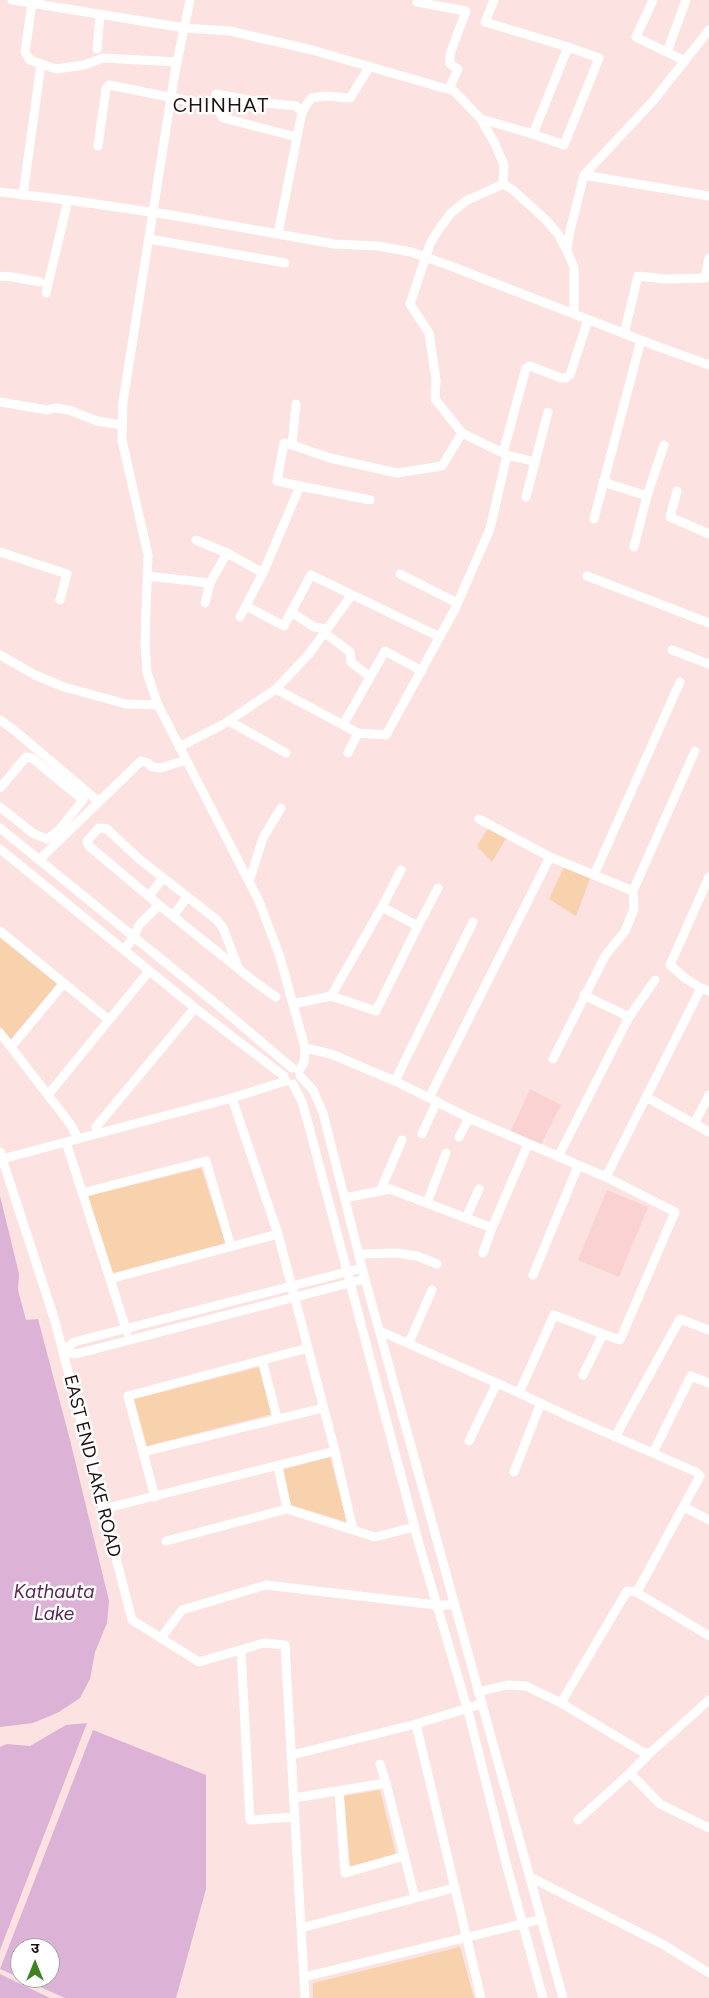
<!DOCTYPE html>
<meta charset="utf-8">
<style>
body{margin:0}
#map{position:relative;width:709px;height:1998px;overflow:hidden;background:#fce2e1;font-family:Figtree,"Noto Sans Devanagari",sans-serif}
canvas{display:block}
.north{position:absolute;left:10px;top:1938px;width:50px;height:50px;box-sizing:border-box;background:#fff;border:1px solid #a6a0a0;border-radius:50%;rotate:0deg;font-size:14px;font-weight:700;line-height:20px;text-align:center;color:#201112}
.north::after{content:'';display:block;margin:auto;width:18px;height:22px;background:#408223;clip-path:polygon(50% 0,100% 100%,50% 72%,0 100%)}
</style>
<div id="map">
<canvas width="709" height="1998"></canvas>
<div class="north">उ</div>
</div>
<script>
const context = document.querySelector('canvas').getContext('2d');
context.lineJoin = 'round';
function fill(path, color) {
  context.fillStyle = color;
  context.fill(path, 'evenodd');
}
function shape(rows) {
  const path = new Path2D();
  for (const r of rows) {
    path.moveTo(r[0], r[1]);
    for (let i = 2; i < r.length; i += 2) path.lineTo(r[i], r[i + 1]);
  }
  return path;
}
function strokePath(path, color, width, dash) {
  context.strokeStyle = color;
  context.lineWidth = width;
  context.lineCap = dash ? 'butt' : 'round';
  context.setLineDash(dash || []);
  context.stroke(path);
}
function write(font, color, halo, rows, align = 'center') {
  context.font = font + ' Figtree,sans-serif';
  context.lineWidth = 5;
  context.setLineDash([]);
  context.textBaseline = 'middle';
  context.strokeStyle = halo;
  context.fillStyle = color;
  for (const [text, x, y, turn = 0] of rows) {
    context.save();
    context.translate(x, y);
    context.rotate((+turn || 0) * Math.PI / 180);
    context.textAlign = isNaN(turn) ? turn : align;
    if (halo) context.strokeText(text, 0, 0);
    context.fillText(text, 0, 0);
    context.restore();
  }
}
fill(shape([
 [530,1089,561,1105,540,1146,510,1133],
 [607,1190,648,1207,619,1277,578,1260]
]), '#fad2d1');
fill(shape([
 [489,827,507,837,492,862,477,846],
 [565,865,591,876,576,916,549,899],
 [0,938,57,984,10,1040,0,1026],
 [201,1168,226,1243,113,1273,88,1196],
 [260,1367,272,1414,147,1446,134,1399],
 [330,1457,347,1522,291,1505,282,1470],
 [380,1790,396,1855,350,1866,344,1796],
 [460,1947,474,1998,313,1998,313,1983]
]), '#f8d2ad');
fill(shape([
 [0,1196,19,1274,18,1290,26,1320,38,1319,70,1440,109,1601,107,1623,95,1652,90,1679,80,1698,59,1712,33,1723,0,1727],
 [87,1723,0,1950,0,1747,7,1744,30,1746,66,1725],
 [93,1730,206,1775,206,1889,176,1998,65,1998,0,1969],
 [20,1948,50,1948,50,1978,20,1978],
 [0,1974,50,1998,0,1998]
]), '#dcb2d7');
strokePath(shape([
 [12,0,185,28,230,31,312,50,454,91,481,119,495,144,504,165,503,184,513,190,546,220,558,234,567,251,574,267,574,314],
 [190,0,175,72,123,402,122,440,148,555,145,642,147,673,158,705,259,901,280,957,305,1048,304,1062,299,1071],
 [418,0,417,2,466,11,450,54,450,64,458,69,449,89],
 [494,0,485,22,568,47,599,58,564,145,533,134,568,47],
 [653,0,636,37,685,61],
 [32,3,25,52,30,60,56,69,84,65,103,58,177,62],
 [97,49,100,15],
 [667,52,686,0],
 [302,112,311,98,325,96,350,98,370,66],
 [481,119,533,134],
 [98,146,106,89,109,85,215,106],
 [584,175,709,196],
 [0,192,68,200,171,215,334,244,378,246,411,252,448,265,651,344,709,365],
 [23,195,41,64],
 [278,234,302,112,296,106,264,103,216,94,215,106,223,118,297,137],
 [149,239,285,263],
 [567,251,569,235,584,175,653,101,709,30],
 [0,276,13,277,40,282],
 [46,293,68,200],
 [624,334,638,276,665,279,705,278,709,258],
 [0,402,47,410,55,408,69,410,97,421,122,425],
 [296,404,292,445,330,458,397,473,442,466,462,433],
 [503,453,526,368,530,366,561,378,566,378,570,375,588,320],
 [507,455,535,462],
 [603,482,647,496,664,445],
 [300,486,370,500],
 [677,491,670,517,709,534],
 [526,497,548,412],
 [594,519,641,340],
 [196,540,227,553],
 [634,547,647,496],
 [0,552,67,574,60,600],
 [400,574,457,603],
 [147,576,210,583,227,553,263,573,300,486,277,481,284,443,292,445],
 [587,576,709,623],
 [351,596,327,629,314,627,291,612,311,575,440,637],
 [205,603,210,583],
 [246,606,284,626,291,612],
 [240,617,263,573],
 [325,633,350,652,351,662,370,677],
 [672,650,709,664],
 [0,655,35,675,64,687,126,704,158,705],
 [276,689,309,654,327,629],
 [0,720,14,730,99,802],
 [229,721,286,753],
 [343,725,385,651,422,671],
 [358,733,386,735,455,609,490,529,507,455,462,433,435,399,436,380,429,333,410,304,430,244,439,229,451,213,466,201,503,184],
 [179,747,224,724,276,689,358,733,348,753],
 [0,788,26,757,32,758,83,800,59,830,47,839,34,834,0,807],
 [479,819,550,857],
 [0,828,220,1007,292,1068],
 [0,849,195,1008,284,1076],
 [39,860,141,761,148,763,152,767,161,768,186,760],
 [594,875,680,682],
 [249,882,263,838,281,808],
 [149,896,163,878],
 [159,905,255,982,276,997],
 [382,907,401,870],
 [173,916,187,897],
 [418,926,438,888],
 [0,931,109,1020],
 [124,950,134,937,139,925,159,905,89,846,87,841,99,828,107,829,138,858,217,920,223,928,238,967],
 [701,988,686,979,670,965,709,877],
 [584,995,629,1017],
 [293,1004,331,996,382,907,418,926,376,1011,331,996],
 [0,1033,71,1125,78,1139],
 [11,1047,64,983],
 [305,1048,331,1054,395,1081,469,1118,606,1177,701,988,709,991],
 [553,1059,605,956,625,931,634,909,633,891,695,751],
 [300,1076,313,1090,323,1113,365,1279,563,1998],
 [395,1081,473,922],
 [293,1084,302,1102,308,1123,419,1544,470,1718,506,1863,543,1998],
 [48,1095,149,971],
 [646,1097,709,1132],
 [232,1098,278,1234,335,1451,353,1530],
 [429,1098,550,857,633,891],
 [694,1124,709,1095],
 [98,1133,96,1127,195,1008],
 [422,1134,437,1101],
 [459,1137,469,1118],
 [66,1142,127,1332],
 [0,1152,55,1321,132,1620,199,1662,264,1643,285,1645,305,1998],
 [558,1157,629,1017,655,980],
 [2,1159,232,1098,286,1081],
 [381,1189,402,1140],
 [82,1193,206,1161,231,1247],
 [345,1198,390,1189,492,1228,483,1253],
 [427,1203,446,1153],
 [466,1218,479,1189],
 [492,1228,528,1144],
 [359,1254,397,1253,417,1256,437,1264],
 [533,1275,578,1166],
 [110,1279,278,1234],
 [380,1331,519,1393,554,1315,603,1334,583,1375],
 [603,1334,620,1340,675,1212,606,1177],
 [409,1343,432,1290],
 [63,1351,74,1342,362,1268],
 [63,1351,76,1354,365,1279],
 [262,1360,277,1418],
 [519,1393,570,1417,696,1472,700,1476,638,1590,636,1592,627,1591,561,1703],
 [615,1437,680,1319,709,1330],
 [469,1441,497,1383],
 [143,1452,323,1408],
 [653,1453,691,1376,709,1383],
 [278,1466,287,1509,375,1537,414,1527],
 [514,1472,541,1403],
 [155,1497,128,1396,308,1348],
 [684,1507,709,1520],
 [103,1509,335,1451],
 [166,1541,287,1509],
 [636,1592,709,1636],
 [161,1638,182,1610,266,1585,436,1605,455,1605],
 [241,1650,250,1820,295,1817],
 [478,1692,507,1685,526,1686,561,1703,644,1753,650,1753,709,1700],
 [416,1724,481,1998],
 [650,1753,630,1773,660,1804,709,1828],
 [292,1755,416,1724,481,1704],
 [380,1764,386,1783],
 [339,1791,345,1873,404,1856],
 [294,1798,386,1783,415,1898],
 [578,1820,630,1773],
 [530,1877,664,1945,709,1973],
 [301,1928,454,1888],
 [304,1977,542,1919]
]), '#fff', 9);
write('18px', '#201112', '#fff', [
 ["EAST END LAKE ROAD",92,1466,76]
]);
write('italic 19px', '#582654', '#fff', [
 ["Kathauta",54,1592],
 ["Lake",54,1614]
]);
context.letterSpacing = '1px';
write('20px', '#201112', '#fff', [
 ["CHINHAT",221,106]
]);
context.letterSpacing = '0px';
</script>
